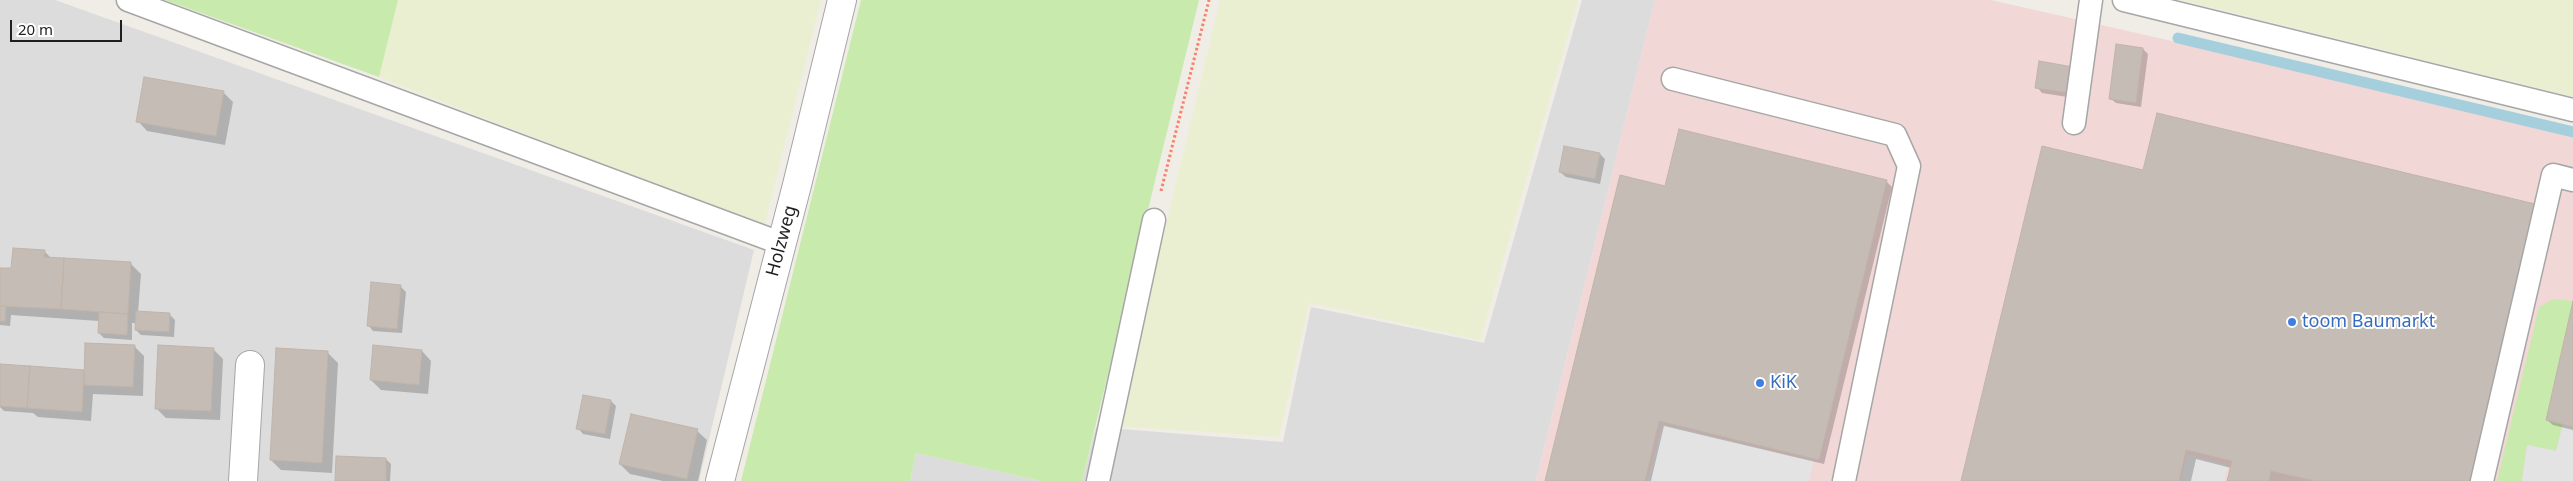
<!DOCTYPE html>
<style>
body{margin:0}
#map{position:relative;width:2573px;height:481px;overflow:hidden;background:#f0ede6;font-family:"Noto Sans",sans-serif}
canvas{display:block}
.scale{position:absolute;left:10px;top:20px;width:112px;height:22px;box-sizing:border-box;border:2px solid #1f1f1f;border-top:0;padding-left:6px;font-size:15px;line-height:18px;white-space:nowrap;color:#1f1f1f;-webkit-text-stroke:4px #fff;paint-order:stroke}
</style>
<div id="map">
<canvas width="2573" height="481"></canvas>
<div class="scale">20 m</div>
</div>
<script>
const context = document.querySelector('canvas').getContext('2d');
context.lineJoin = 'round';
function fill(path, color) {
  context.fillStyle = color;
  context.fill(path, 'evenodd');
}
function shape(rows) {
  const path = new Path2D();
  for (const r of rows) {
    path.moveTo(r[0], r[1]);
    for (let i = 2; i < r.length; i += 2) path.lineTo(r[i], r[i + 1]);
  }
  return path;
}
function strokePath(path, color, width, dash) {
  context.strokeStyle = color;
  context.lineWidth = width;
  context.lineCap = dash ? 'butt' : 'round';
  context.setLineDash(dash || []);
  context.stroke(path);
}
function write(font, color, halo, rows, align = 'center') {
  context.font = font + ' "Noto Sans",sans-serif';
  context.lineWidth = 4;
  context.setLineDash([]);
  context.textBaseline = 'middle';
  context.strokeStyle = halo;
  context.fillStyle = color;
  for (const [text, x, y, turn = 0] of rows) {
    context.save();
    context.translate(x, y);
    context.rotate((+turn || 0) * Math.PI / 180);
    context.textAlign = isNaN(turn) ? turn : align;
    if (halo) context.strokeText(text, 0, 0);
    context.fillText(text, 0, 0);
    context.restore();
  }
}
fill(shape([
 [0,0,55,0,754,250,699,481,0,481],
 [1582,0,1655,0,1536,481,1082,481,1096,427,1283,442,1311,307,1484,343],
 [916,453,1041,481,910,481]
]), '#dddcdc');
fill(shape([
 [1655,0,1991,0,2573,132,2573,481,1536,481]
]), '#f1d7d5');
fill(shape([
 [398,0,821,0,764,227,379,77],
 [1220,0,1578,0,1480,340,1309,303,1279,437,1118,426],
 [2182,0,2573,0,2573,97]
]), '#ebefd1');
fill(shape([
 [165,0,398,0,379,77],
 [861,0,1199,0,1082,481,1041,481,916,453,910,481,741,481],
 [2553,299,2573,301,2546,420,2563,424,2556,451,2527,445,2522,481,2497,481,2539,307]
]), '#c8eaac');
fill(shape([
 [1662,424,1814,461,1809,481,1647,481],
 [2563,424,2573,427,2573,481,2522,481,2527,445,2556,451],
 [2187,454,2228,465,2224,481,2181,481]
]), '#e3e3e3');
fill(shape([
 [2143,49,2148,54,2141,107,2116,103,2110,98],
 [2040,63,2074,98,2042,93,2037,87],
 [223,92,233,102,225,145,147,131,138,121],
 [1680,131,1887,182,1892,187,1824,464,1664,426,1651,481,1546,481,1666,188],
 [1600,154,1605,159,1600,184,1566,177,1560,172],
 [2144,171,2545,215,2482,481,2228,481,2231,468,2196,459,2191,481,1963,481],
 [44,251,52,259,131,264,141,274,138,313,170,315,175,320,174,337,141,335,136,330,136,323,132,323,132,340,104,338,99,333,99,321,11,315,10,326,0,325,0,269,12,270],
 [400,286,406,292,402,333,373,331,368,325],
 [2573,307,2573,430,2553,425,2547,420],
 [134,346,144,356,143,396,93,394,91,421,38,417,33,413,4,411,0,407,2,366,86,371],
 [213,349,223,359,220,420,166,418,156,408],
 [422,351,431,361,428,394,381,390,371,380],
 [328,353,338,363,332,473,281,470,271,460],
 [584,396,611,401,616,406,610,439,583,434,578,428],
 [697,431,707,440,698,481,663,481,630,474,620,464],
 [386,459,391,464,390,481,336,481]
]), '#0003');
strokePath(shape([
 [2178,38,2573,132]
]), '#a6cfde', 11);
const building = shape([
 [2116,44,2143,48,2136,103,2109,99,2116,44],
 [2039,61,2073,67,2069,93,2035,88,2039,61],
 [144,77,224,91,216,136,136,122,144,77],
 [2157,113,2535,204,2470,481,2315,481,2271,471,2269,481,2227,481,2232,461,2186,450,2179,481,1961,481,2042,146,2143,170,2157,113],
 [1679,129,1887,180,1819,460,1659,421,1645,481,1545,481,1620,175,1665,186,1679,129],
 [1564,146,1600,153,1595,179,1559,172,1564,146],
 [13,248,45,250,44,257,64,258,61,309,0,306,0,268,11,268,13,248],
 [64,258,131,262,128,314,61,309,64,258],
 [371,282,401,285,397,329,367,326,371,282],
 [2573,301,2573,427,2546,420,2573,301],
 [0,306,6,306,5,321,0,321,0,306],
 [136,311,170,313,169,332,135,330,136,311],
 [99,312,128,314,127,335,98,333,99,312],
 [85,343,135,345,133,387,84,385,85,343],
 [158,345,214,348,211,411,155,409,158,345],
 [373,345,422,350,419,385,370,380,373,345],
 [276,348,328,351,322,463,270,460,276,348],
 [0,364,30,366,27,408,0,406,0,364],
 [30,366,84,370,82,412,27,408,30,366],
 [583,395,611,400,605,434,576,429,583,395],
 [631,414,698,429,687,479,619,464,631,414],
 [336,456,386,458,386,481,335,481,336,456]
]);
fill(building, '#c5bcb5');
strokePath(building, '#c2b4a8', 1);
const lane = shape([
 [128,0,780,243],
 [2124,0,2573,110],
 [1673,79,1895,135,1909,166,1844,481],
 [2074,123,2091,0],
 [1098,481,1154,220],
 [2482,481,2553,175,2573,180]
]);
const street = shape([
 [243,481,250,365],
 [720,481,797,185,842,0]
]);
strokePath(lane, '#a6a6a6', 25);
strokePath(street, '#a6a6a6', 30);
strokePath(shape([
 [1161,191,1209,0]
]), '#fa806d', 3, [2.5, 2.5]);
strokePath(lane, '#fff', 22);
strokePath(street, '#fff', 28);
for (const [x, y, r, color] of [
 [2292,322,5,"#3f7fe0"],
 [1760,383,5,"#3f7fe0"]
]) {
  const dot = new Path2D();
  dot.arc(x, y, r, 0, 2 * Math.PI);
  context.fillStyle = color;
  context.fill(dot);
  strokePath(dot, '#fff', 2);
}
write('18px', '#1f1f1f', '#fff', [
 ["Holzweg",782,241,-75]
]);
write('18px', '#366cbe', '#fff', [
 ["toom Baumarkt",2302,322],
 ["KiK",1770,383]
], 'left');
</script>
